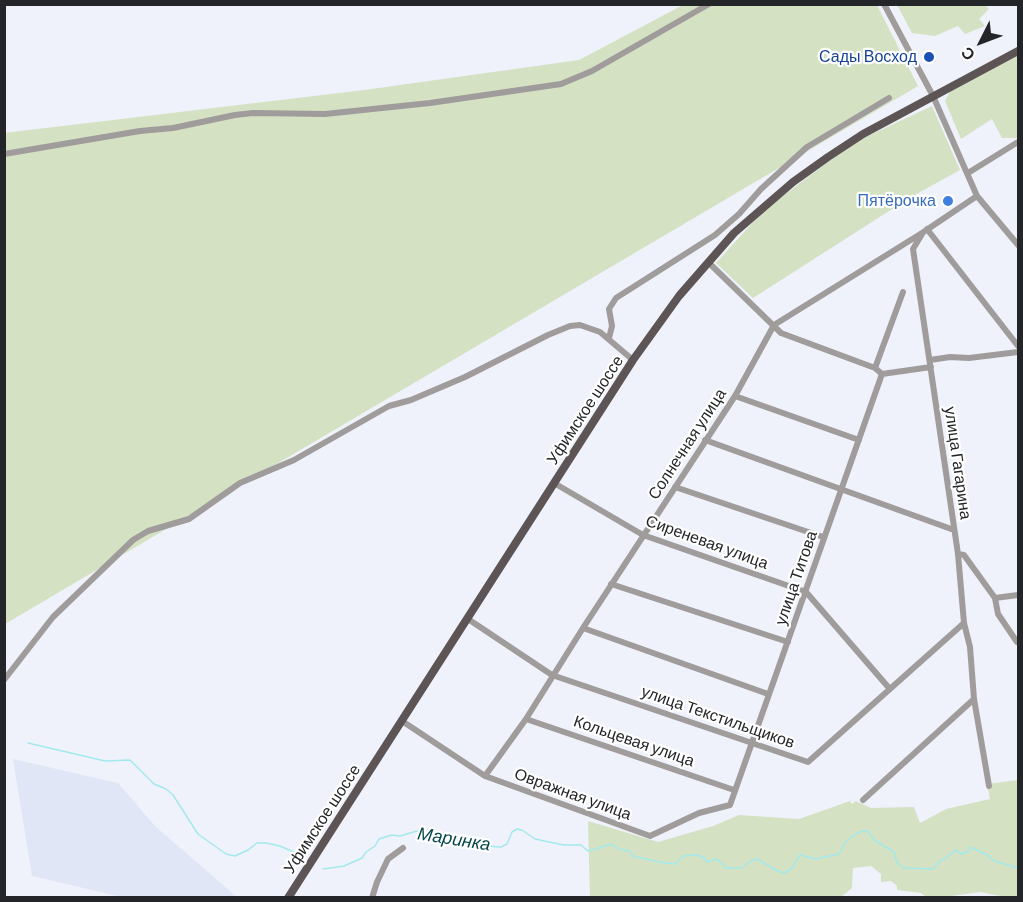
<!DOCTYPE html>
<meta charset="utf-8">
<style>
body{margin:0}
#map{position:relative;width:1023px;height:902px;overflow:hidden;background:#eff2fb;font-family:Barlow,sans-serif}
canvas{display:block}
.frame{position:absolute;inset:0;border:6px solid #242528;pointer-events:none}
.north{position:absolute;left:951px;top:12px;width:60px;height:60px;-webkit-text-stroke:4px #fff;paint-order:stroke;rotate:228deg;font-size:16px;font-weight:700;line-height:24px;text-align:center;color:#242528}
.north::after{content:'';display:block;margin:auto;width:21px;height:27px;background:#242528;clip-path:polygon(50% 0,100% 100%,50% 72%,0 100%)}
</style>
<div id="map">
<canvas width="1023" height="902"></canvas>
<div class="frame"></div>
<div class="north">С</div>
</div>
<script>
const context = document.querySelector('canvas').getContext('2d');
context.lineJoin = 'round';
function fill(path, color) {
  context.fillStyle = color;
  context.fill(path, 'evenodd');
}
function shape(rows) {
  const path = new Path2D();
  for (const r of rows) {
    path.moveTo(r[0], r[1]);
    for (let i = 2; i < r.length; i += 2) path.lineTo(r[i], r[i + 1]);
  }
  return path;
}
function strokePath(path, color, width, dash) {
  context.strokeStyle = color;
  context.lineWidth = width;
  context.lineCap = dash ? 'butt' : 'round';
  context.setLineDash(dash || []);
  context.stroke(path);
}
function write(font, color, halo, rows, align = 'center') {
  context.font = font + ' Barlow,sans-serif';
  context.lineWidth = 4.5;
  context.setLineDash([]);
  context.textBaseline = 'middle';
  context.strokeStyle = halo;
  context.fillStyle = color;
  for (const [text, x, y, turn = 0] of rows) {
    context.save();
    context.translate(x, y);
    context.rotate((+turn || 0) * Math.PI / 180);
    context.textAlign = isNaN(turn) ? turn : align;
    if (halo) context.strokeText(text, 0, 0);
    context.fillText(text, 0, 0);
    context.restore();
  }
}
fill(shape([
 [13,759,118,783,156,827,237,897,122,897,32,876]
]), '#e1e6f6');
fill(shape([
 [683,5,877,5,918,86,5,624,4,133,364,90,579,60],
 [897,5,985,5,989,9,979,19,985,26,965,34,958,26,935,36,912,33],
 [1018,53,1018,138,1002,138,992,119,961,139,945,101,952,88],
 [932,106,960,170,911,197,753,298,716,263,764,210,855,142],
 [1018,780,1018,897,1005,897,980,892,945,897,926,897,921,893,897,890,897,886,891,881,881,882,881,874,871,866,853,868,852,888,841,897,590,897,588,821,658,842,713,826,739,815,799,819,850,801,852,804,856,801,871,808,914,807,920,823,946,809,990,799,987,784]
]), '#d5e1c3');
strokePath(shape([
 [28,743,105,761,130,760,154,784,166,789,173,795,198,834,226,854,235,856,248,850,257,843,266,843,280,846,296,853],
 [323,869,344,866,362,858,366,852,375,846,379,839,392,835,400,836,417,831,438,838,452,836,485,846,501,847,507,844,512,832,517,829,522,830,535,839,564,845,581,845,588,851,612,844,619,849,629,851,633,856,659,862,675,864,683,856,697,855,705,858,706,862,717,859,726,868,741,868,752,860,757,859,778,871,784,873,791,869,800,855,816,859,839,854,846,841,859,832,868,831,874,840,894,852,897,863,904,868,933,869,941,860,945,859,955,850,962,854,969,851,970,847,988,855,992,860,1018,868]
]), '#a3e9ec', 1.5);
strokePath(shape([
 [884,4,933,96,977,196,1018,245],
 [4,154,140,131,173,128,235,115,253,113,325,114,430,103,561,84,592,71,709,4],
 [968,173,1018,142],
 [927,229,1018,346],
 [922,234,913,249,958,554,964,623,970,647,974,699,989,786],
 [708,262,781,333,875,368,882,374,931,367],
 [609,338,612,326,609,309,616,298,715,235,739,214,761,189,807,147,889,98],
 [930,360,950,357,969,358,1018,352],
 [875,368,903,292],
 [735,396,859,440],
 [705,440,954,530],
 [554,483,643,535,806,592,889,688],
 [675,487,823,537],
 [958,554,964,555,995,598,1018,595],
 [611,584,788,642],
 [995,598,998,614,1017,642],
 [468,619,552,675,808,762,964,623],
 [583,628,768,694],
 [4,680,53,617,133,540,148,531,189,519,240,483,294,460,389,406,411,400,465,377,548,335,570,326,580,325,600,332,633,360],
 [526,719,734,790],
 [402,721,485,776,650,836,699,813,730,805,882,374],
 [485,776,526,719,583,628,735,396,774,325,922,233,977,196],
 [863,800,974,699],
 [372,898,377,882,388,859,403,848]
]), '#a09c9c', 6);
strokePath(shape([
 [288,898,633,360,679,296,734,233,793,182,828,157,863,134,1018,51]
]), '#5d5555', 8);
for (const [x, y, r, color] of [
 [929,57,6,"#1a4fb4"],
 [948,201,6,"#3f7fe0"]
]) {
  const dot = new Path2D();
  dot.arc(x, y, r, 0, 2 * Math.PI);
  context.fillStyle = color;
  context.fill(dot);
  strokePath(dot, '#fff', 2);
}
write('16px', '#164399', '#fff', [
 ["Сады Восход",917,57]
], 'right');
write('16px', '#366cbe', '#fff', [
 ["Пятёрочка",936,201]
], 'right');
write('16px', '#242528', '#fff', [
 ["Уфимское шоссе",585,410,-57],
 ["Солнечная улица",687,444,-57],
 ["улица Гагарина",958,463,82],
 ["Сиреневая улица",707,542,20],
 ["улица Титова",796,578,-71],
 ["улица Текстильщиков",718,717,19],
 ["Кольцевая улица",634,741,19],
 ["Овражная улица",573,794,20],
 ["Уфимское шоссе",322,819,-57]
]);
write('italic 18px', '#05474a', '#fff', [
 ["Маринка",454,839,9]
]);
</script>
